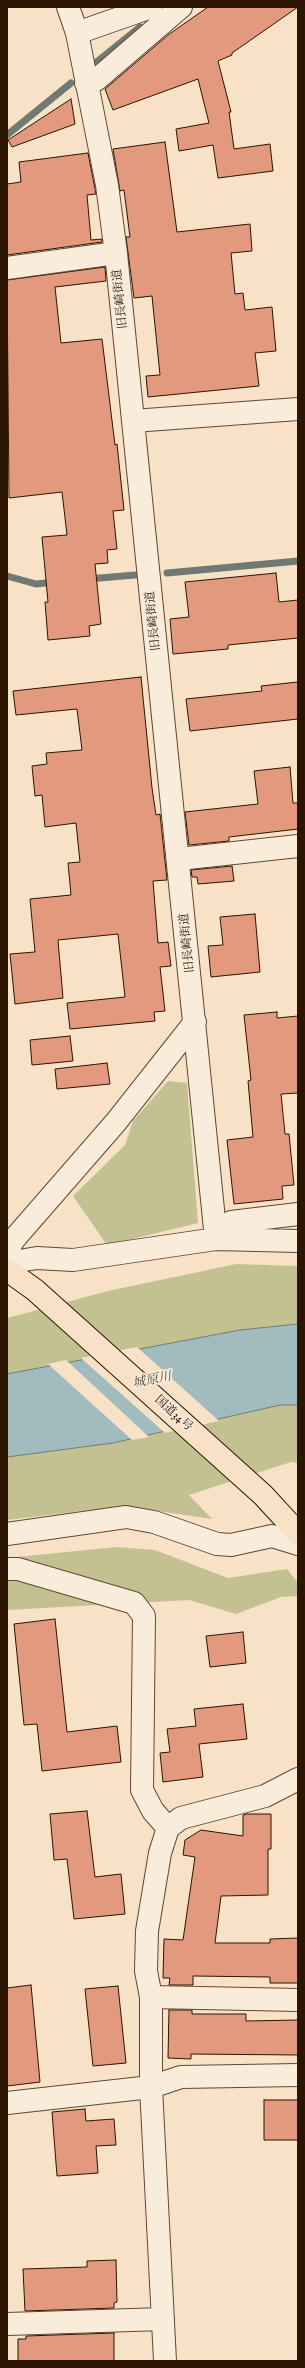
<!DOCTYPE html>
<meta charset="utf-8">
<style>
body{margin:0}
#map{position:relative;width:305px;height:2368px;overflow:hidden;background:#f7e2c7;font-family:"IM FELL English",serif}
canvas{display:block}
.frame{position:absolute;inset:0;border:8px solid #2b1400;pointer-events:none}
</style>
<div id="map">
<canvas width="305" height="2368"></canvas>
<div class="frame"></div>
</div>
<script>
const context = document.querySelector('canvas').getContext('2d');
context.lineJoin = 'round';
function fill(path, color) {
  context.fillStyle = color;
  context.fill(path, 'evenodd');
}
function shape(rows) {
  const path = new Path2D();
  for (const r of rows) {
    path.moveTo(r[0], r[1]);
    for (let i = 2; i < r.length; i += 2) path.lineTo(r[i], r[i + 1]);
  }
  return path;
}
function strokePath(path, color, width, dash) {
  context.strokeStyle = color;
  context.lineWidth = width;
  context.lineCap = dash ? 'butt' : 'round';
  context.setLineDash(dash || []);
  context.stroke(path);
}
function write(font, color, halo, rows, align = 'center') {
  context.font = font + ' "IM FELL English","Noto Serif JP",serif';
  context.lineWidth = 3.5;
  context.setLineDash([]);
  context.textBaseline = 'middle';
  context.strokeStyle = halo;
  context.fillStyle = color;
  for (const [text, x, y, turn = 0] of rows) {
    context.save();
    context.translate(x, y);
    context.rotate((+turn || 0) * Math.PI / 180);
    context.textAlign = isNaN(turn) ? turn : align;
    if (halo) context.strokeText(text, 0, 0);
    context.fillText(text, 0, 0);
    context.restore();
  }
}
fill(shape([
 [168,1081,187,1083,198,1223,107,1245,73,1196,125,1145,133,1121],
 [236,1264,298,1266,298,1324,240,1330,7,1374,7,1318,108,1291],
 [280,1405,298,1405,298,1463,291,1462,189,1495,212,1519,124,1506,7,1520,7,1457,113,1443],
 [116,1547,155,1550,228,1578,287,1569,298,1583,298,1596,281,1597,236,1614,189,1600,7,1610,7,1576,50,1568,17,1557]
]), '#c3c191');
const water = shape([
 [298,1324,298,1405,280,1405,113,1443,7,1457,7,1374,240,1330,298,1324]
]);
fill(water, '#a1bcbf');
strokePath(water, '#727973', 1);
fill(shape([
 [137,1347,219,1421,165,1433,81,1358],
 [66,1360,149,1437,132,1440,48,1364]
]), '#f7e2c7');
strokePath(shape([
 [93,65,140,27],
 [7,135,71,83],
 [167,573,298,561],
 [7,576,36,584,56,582],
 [88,579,135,575]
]), '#727973', 7);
const building = shape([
 [208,7,298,7,232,53,232,55,218,61,231,112,229,112,234,149,270,144,273,171,218,178,213,145,179,151,176,129,209,123,198,79,113,110,105,89,168,35,208,7],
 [71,99,75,124,12,147,8,140,71,99],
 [165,142,177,232,250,224,252,251,231,253,235,294,243,293,245,310,272,307,276,351,255,353,259,386,148,397,146,376,160,375,152,296,134,298,126,237,130,237,124,190,120,191,113,149,165,142],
 [88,153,96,194,87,195,91,240,102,239,102,242,7,255,7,184,21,182,19,162,88,153],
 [105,267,106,281,55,287,61,343,102,339,115,445,117,444,124,510,113,511,117,549,107,550,108,563,95,564,101,624,89,626,90,636,48,640,45,602,48,602,42,537,67,535,62,492,9,498,7,280,105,267],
 [276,573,279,602,298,600,298,638,228,645,228,649,173,654,170,619,189,617,185,582,276,573],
 [141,677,152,788,156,815,160,814,167,880,153,881,158,943,168,942,171,966,160,967,165,1011,154,1012,155,1021,70,1029,67,1003,125,997,118,934,58,940,63,998,15,1004,10,954,35,952,30,899,71,895,68,863,80,862,76,823,45,827,42,795,35,796,32,766,47,764,46,753,82,750,77,709,16,715,13,691,141,677],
 [298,682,298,719,190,731,186,699,262,691,261,686,298,682],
 [290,767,293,803,298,803,298,829,229,837,229,841,189,845,185,812,258,804,254,771,290,767],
 [232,866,234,881,198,884,197,877,192,877,191,870,232,866],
 [255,914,260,972,211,977,208,946,223,945,220,917,255,914],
 [277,1012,277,1018,298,1016,298,1093,281,1094,285,1134,289,1134,294,1185,282,1186,283,1199,234,1204,227,1140,253,1137,248,1081,251,1080,244,1015,277,1012],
 [70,1036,73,1061,32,1065,30,1040,70,1036],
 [107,1063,110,1084,57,1089,55,1069,107,1063],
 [55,1619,67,1732,117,1726,121,1762,42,1771,37,1724,24,1725,14,1624,55,1619],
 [243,1632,246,1663,210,1667,206,1636,243,1632],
 [243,1704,247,1739,199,1744,203,1777,163,1782,160,1753,170,1752,167,1729,196,1726,194,1709,243,1704],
 [87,1811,95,1877,121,1874,125,1914,74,1919,67,1859,54,1860,50,1814,87,1811],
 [246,1814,271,1814,271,1849,268,1849,268,1895,221,1896,215,1943,270,1943,270,1939,298,1938,298,1983,270,1983,270,1977,193,1976,193,1985,169,1985,170,1978,163,1978,164,1939,183,1940,195,1857,183,1855,185,1840,201,1830,243,1836,243,1815,246,1814],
 [31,1985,40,2082,7,2086,7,1988,31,1985],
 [118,1986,126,2063,93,2066,85,1989,118,1986],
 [169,2010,192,2010,192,2014,246,2014,246,2021,298,2020,298,2055,191,2054,191,2059,168,2058,169,2010],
 [264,2100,298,2100,298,2140,264,2140,264,2100],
 [85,2109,86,2121,114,2119,116,2145,96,2146,98,2173,57,2176,52,2112,85,2109],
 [116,2260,117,2302,114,2303,114,2308,25,2311,23,2269,87,2267,87,2261,116,2260],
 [114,2333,114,2361,18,2361,18,2339,26,2339,26,2336,114,2333]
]);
fill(building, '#e3997d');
strokePath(building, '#2b1400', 1);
const minor = shape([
 [68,7,77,33,107,185,116,253,216,1239],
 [77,33,151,7],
 [86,83,96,80,181,7],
 [7,268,116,253],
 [133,421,298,409],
 [179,859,298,846],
 [216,1239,231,1222,298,1214],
 [7,1250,15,1238,116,1122,195,1022],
 [7,1263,37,1258,73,1260,216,1239,298,1241],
 [7,1534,126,1517,154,1522,217,1544,231,1545,272,1536,298,1544],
 [7,1569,18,1569,134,1603,144,1616,142,1790,153,1811,168,1828],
 [151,1997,298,2000],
 [7,2103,151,2087,181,2077,298,2075],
 [7,2324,163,2319],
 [165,2361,151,2087,151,1997,146,1971,147,1931,160,1853,168,1828,181,1818,265,1796,298,1779]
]);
const trunk = shape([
 [7,1270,35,1290,263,1495,298,1533]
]);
strokePath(minor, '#5e4832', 24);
strokePath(trunk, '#2b1400', 24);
strokePath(minor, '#faecdb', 22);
strokePath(trunk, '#f7e2c7', 22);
write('12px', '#2b1400', '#faecdb', [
 ["旧長崎街道",121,299,-96],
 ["旧長崎街道",154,621,-96],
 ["旧長崎街道",188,943,-96],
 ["国道34号",173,1414,42]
]);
write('italic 13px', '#544f43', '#faecdb', [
 ["城原川",152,1381,-11]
]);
</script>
